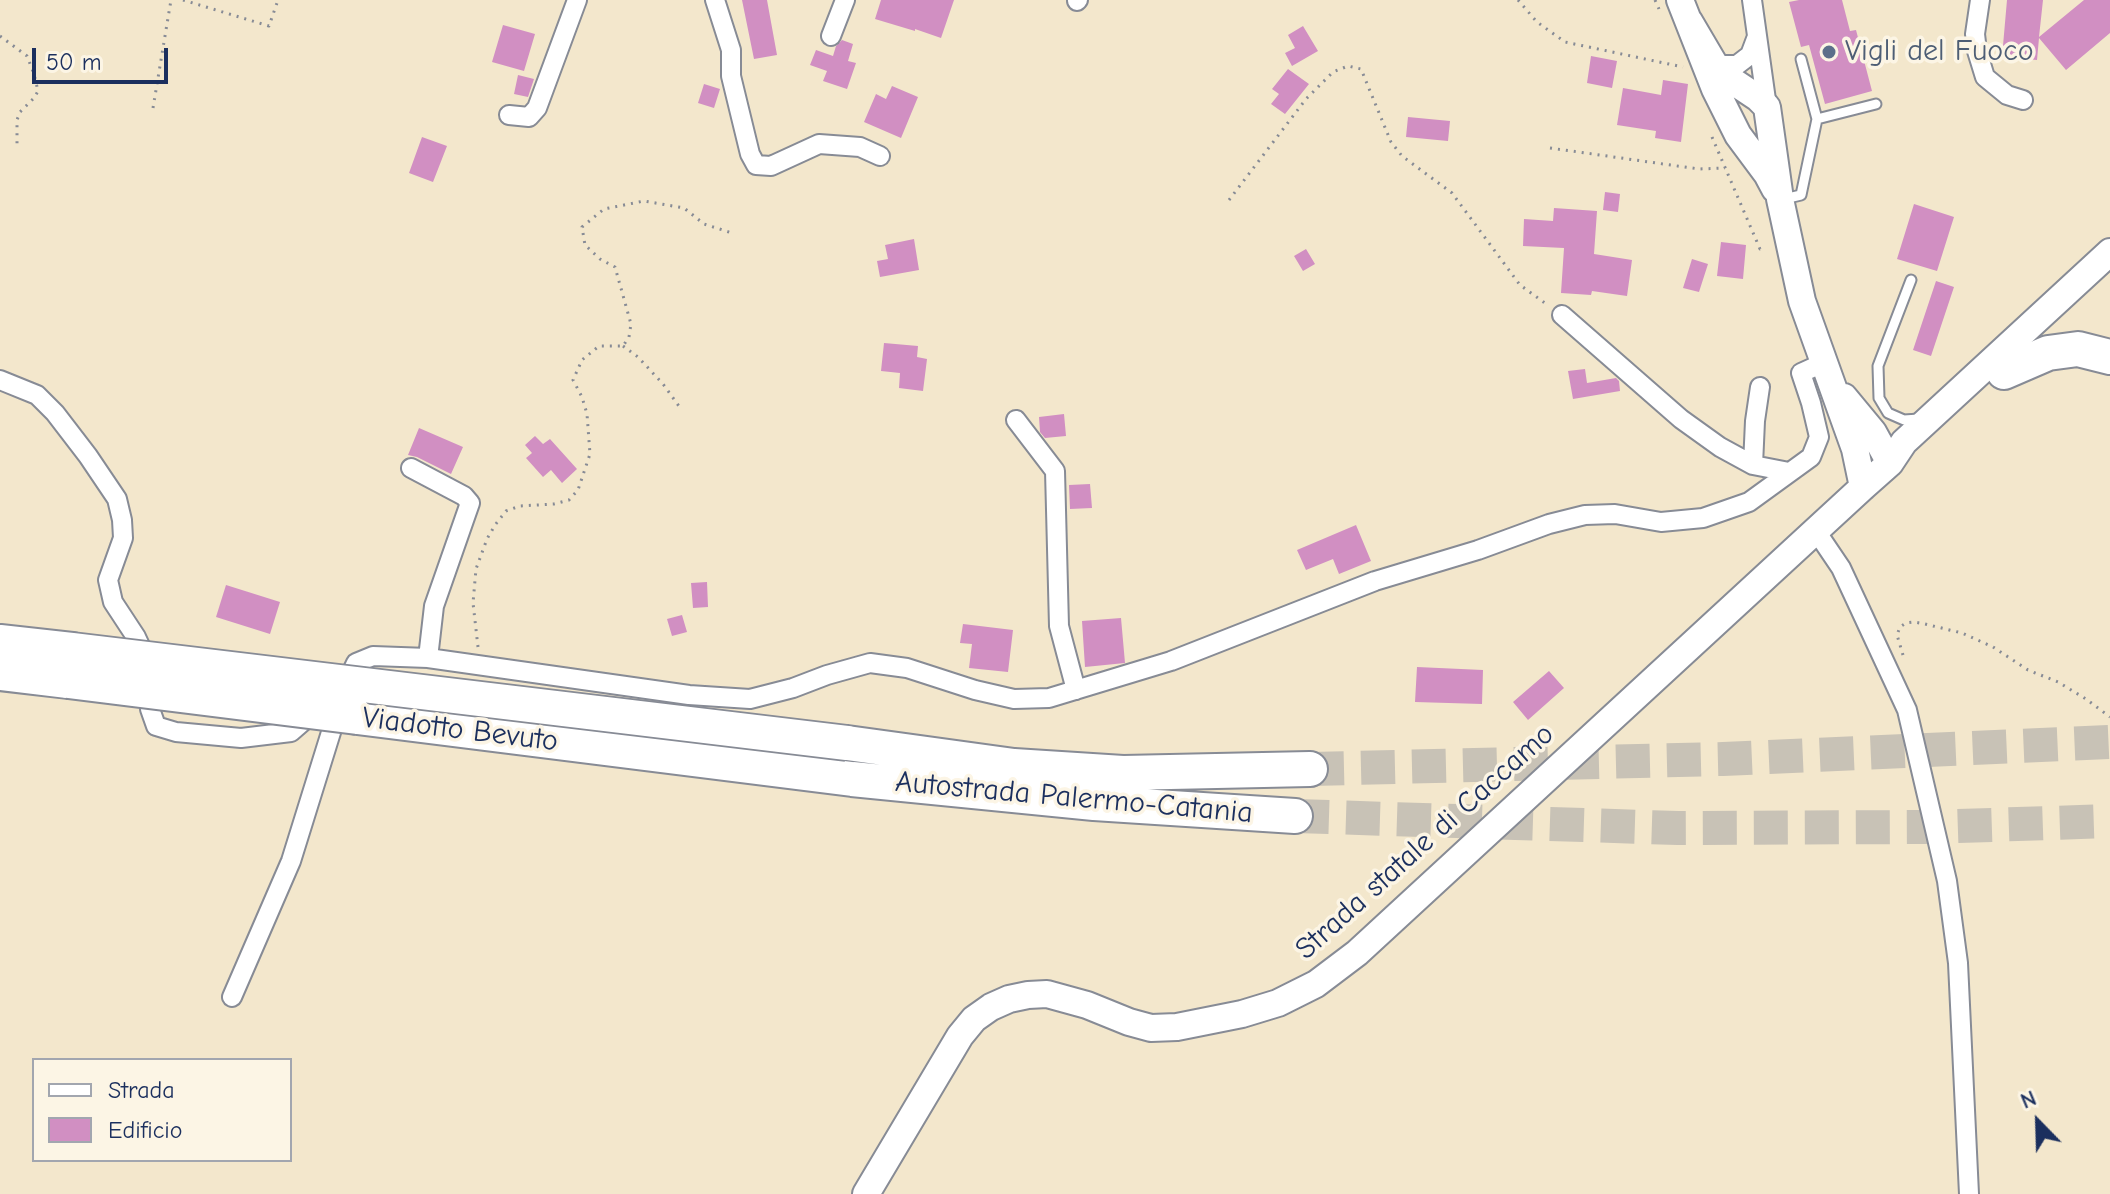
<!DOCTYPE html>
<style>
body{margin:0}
#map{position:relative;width:2110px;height:1194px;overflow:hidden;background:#f3e7cc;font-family:"Comic Neue",sans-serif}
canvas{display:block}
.legend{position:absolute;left:32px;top:1058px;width:260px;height:104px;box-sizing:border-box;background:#fcf5e5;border:2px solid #a2a6af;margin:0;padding:10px 14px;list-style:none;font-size:24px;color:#1b2f5e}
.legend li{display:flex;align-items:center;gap:16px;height:40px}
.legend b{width:40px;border:2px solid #a2a6af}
.north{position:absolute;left:1998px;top:1082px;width:80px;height:80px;-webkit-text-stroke:6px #fcf5e5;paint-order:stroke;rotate:337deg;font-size:22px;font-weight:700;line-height:32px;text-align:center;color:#1b2f5e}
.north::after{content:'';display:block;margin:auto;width:28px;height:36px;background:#1b2f5e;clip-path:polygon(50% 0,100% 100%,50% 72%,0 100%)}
.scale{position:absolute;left:32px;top:48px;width:136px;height:36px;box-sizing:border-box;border:4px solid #1b2f5e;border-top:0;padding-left:10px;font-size:24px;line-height:28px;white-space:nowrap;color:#1b2f5e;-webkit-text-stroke:6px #fcf5e5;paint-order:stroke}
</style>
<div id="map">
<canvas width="2110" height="1194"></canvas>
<ul class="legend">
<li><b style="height:10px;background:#fff"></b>Strada</li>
<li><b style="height:22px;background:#d18fc2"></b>Edificio</li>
</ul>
<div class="north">N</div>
<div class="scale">50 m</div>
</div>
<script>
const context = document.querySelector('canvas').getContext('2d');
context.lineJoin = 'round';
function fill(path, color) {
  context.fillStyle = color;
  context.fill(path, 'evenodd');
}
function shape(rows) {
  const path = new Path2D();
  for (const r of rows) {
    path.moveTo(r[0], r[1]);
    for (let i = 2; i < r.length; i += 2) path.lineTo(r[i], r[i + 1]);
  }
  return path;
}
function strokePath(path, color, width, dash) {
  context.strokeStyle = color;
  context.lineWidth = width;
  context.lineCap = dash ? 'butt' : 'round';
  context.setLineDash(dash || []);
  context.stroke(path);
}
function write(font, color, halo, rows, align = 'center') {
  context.font = font + ' "Comic Neue",sans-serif';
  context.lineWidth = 7;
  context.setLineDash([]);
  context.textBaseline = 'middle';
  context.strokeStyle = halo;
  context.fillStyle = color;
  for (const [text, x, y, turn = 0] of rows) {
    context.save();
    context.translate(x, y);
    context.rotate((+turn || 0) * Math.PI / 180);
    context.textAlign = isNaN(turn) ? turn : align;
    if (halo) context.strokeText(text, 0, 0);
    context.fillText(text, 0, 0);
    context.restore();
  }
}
fill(shape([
 [742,0,767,0,777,55,754,59],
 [881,0,954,0,941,38,915,29,915,31,875,19],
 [1799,0,1842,0,1850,31,1856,30,1872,91,1825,104,1809,45,1801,47,1789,2],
 [2007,0,2043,0,2039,37,2084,0,2110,0,2110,33,2066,70,2039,38,2037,60,2002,57],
 [503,25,535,34,524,71,492,62],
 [1303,26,1318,51,1292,66,1285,53,1295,48,1288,35],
 [842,40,853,44,848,61,856,63,847,89,823,81,827,71,810,65,816,50,833,56,836,46],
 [1591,56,1617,61,1612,88,1587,83],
 [1288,69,1309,84,1285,114,1271,104,1279,94,1272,89],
 [518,75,534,79,528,97,514,94],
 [1663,80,1688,84,1681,142,1655,138,1656,131,1617,125,1623,88,1661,95],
 [704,84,720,89,714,108,698,103],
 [892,86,918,97,901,138,864,122,876,94,886,99],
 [1408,117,1450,121,1448,141,1406,137],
 [422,137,447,146,433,182,409,173],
 [1605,192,1620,194,1618,212,1603,210],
 [1914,204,1954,217,1937,271,1897,259],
 [1554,208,1597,211,1594,254,1632,260,1627,296,1592,291,1591,295,1561,293,1564,248,1523,246,1524,219,1553,221],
 [914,239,919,270,880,277,877,261,888,259,885,245],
 [1721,242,1746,245,1743,279,1717,276],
 [1306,249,1315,264,1303,271,1294,256],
 [1692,259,1708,264,1699,292,1683,288],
 [1936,281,1954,287,1931,356,1913,350],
 [884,343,918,346,917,357,927,359,923,391,899,388,900,373,881,371],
 [1585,369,1587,383,1616,378,1619,381,1620,391,1573,399,1568,371],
 [1064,414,1066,436,1045,438,1040,432,1039,417],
 [419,428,463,447,451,474,417,457,408,455],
 [535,436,543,444,550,439,577,469,562,483,551,470,543,477,526,458,532,453,525,445],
 [1090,484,1092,508,1070,509,1069,485],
 [1356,525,1371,561,1339,574,1333,559,1306,570,1297,550],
 [707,582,708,607,693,608,691,583],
 [226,585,280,602,270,634,216,617],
 [682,615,687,632,672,636,667,619],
 [1121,618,1125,663,1085,667,1082,621],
 [963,624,1013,630,1008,672,969,668,972,644,960,643],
 [1417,667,1483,670,1482,704,1415,702],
 [1549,671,1564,688,1528,720,1513,702]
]), '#d18fc2');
strokePath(shape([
 [1310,769,1723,759,2110,742],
 [1295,816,1678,828,1929,827,2110,821]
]), '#c8c2b6', 34, [34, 17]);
const service = shape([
 [1817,119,1876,104],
 [1784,199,1801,195,1817,119,1801,59],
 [1911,280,1878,366,1879,398,1888,413,1904,420,1919,419]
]);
const minor = shape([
 [715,0,731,50,731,76,750,154,756,165,771,166,819,144,860,147,880,156],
 [1752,0,1767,107],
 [1980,0,1975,34,1977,51,1985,77,2007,95,2023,100],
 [1077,1,1078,0],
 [831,36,845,0],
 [1712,59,1722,65,1737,65,1750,55,1756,39],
 [509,115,529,117,537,108,577,0],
 [1562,315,1681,419,1720,447,1753,465,1789,472],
 [0,380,37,395,55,413,88,456,117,499,122,520,123,538,108,580,113,602,136,637,148,663],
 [1016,420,1055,471,1059,626,1076,690],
 [1753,465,1755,421,1760,387],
 [411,468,464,496,470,503,434,606,428,658],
 [1816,531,1841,568,1907,710,1947,881,1958,963,1969,1194],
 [154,687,150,709,156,726,176,732,241,738,291,732,314,712],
 [232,997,291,861,346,684,356,663,373,656,428,658,689,695,750,699,793,688,827,675,870,663,907,668,975,690,1014,699,1049,698,1171,661,1375,581,1478,550,1549,524,1585,515,1615,514,1661,522,1703,518,1749,502,1811,457,1819,437,1811,403,1801,373,1823,363]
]);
const secondary = shape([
 [1680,0,1715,89,1738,135,1767,174,1775,189],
 [1689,21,1719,72,1758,98,1767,107,1780,199,1802,301,1855,449,1863,487],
 [1844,397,1873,432,1890,463],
 [866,1194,960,1036,974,1019,991,1007,1009,999,1028,995,1047,994,1087,1005,1129,1022,1151,1028,1177,1027,1242,1014,1278,1003,1316,984,1357,953,1863,487,1890,463,1904,442,2110,252]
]);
const motorway = shape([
 [2004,372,2048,353,2078,349,2110,357],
 [0,642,72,650],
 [0,673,68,681],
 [357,717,852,779,1094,803,1295,816],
 [847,743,1014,766,1123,773,1310,769]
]);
strokePath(service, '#878b95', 13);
strokePath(minor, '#878b95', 22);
strokePath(secondary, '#878b95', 30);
strokePath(motorway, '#878b95', 38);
strokePath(shape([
 [183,0,269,26,278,0],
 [1518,0,1537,22,1565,42,1683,67],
 [1655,0,1659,9],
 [0,36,27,56,34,74,38,91,34,98,20,112,17,120,17,144],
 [153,108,171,0],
 [1712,137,1760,249,1766,248],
 [1550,148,1699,169,1725,168],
 [1229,200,1306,99,1333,72,1348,66,1361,69,1391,142,1402,156,1452,193,1520,285,1549,306],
 [623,346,638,357,663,384,681,409],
 [478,647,473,603,476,569,487,539,495,525,506,511,520,506,554,504,569,500,578,490,590,454,587,414,582,397,573,380,582,360,599,346,623,346,629,337,631,324,615,267,600,259,585,245,582,227,604,209,644,201,684,208,704,224,732,233],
 [1903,655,1897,635,1900,627,1906,623,1914,622,1925,624,1962,633,1993,647,2028,670,2058,682,2086,699,2110,717]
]), '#878b95', 3, [2, 6]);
strokePath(service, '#fff', 9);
strokePath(minor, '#fff', 18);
strokePath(secondary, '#fff', 26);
strokePath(motorway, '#fff', 34);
const motorwayBridge = shape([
 [72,650,847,743],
 [68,681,357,717]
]);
strokePath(motorwayBridge, '#878b95', 38, []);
strokePath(motorwayBridge, '#fff', 34);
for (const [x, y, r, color] of [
 [1829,52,8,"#5c6f8a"]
]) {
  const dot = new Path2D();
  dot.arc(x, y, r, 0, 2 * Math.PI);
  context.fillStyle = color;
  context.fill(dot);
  strokePath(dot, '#fcf5e5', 3);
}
write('30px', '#4e5e75', '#fcf5e5', [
 ["Vigli del Fuoco",1845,52]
], 'left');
write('30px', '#1b2f5e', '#fcf5e5', [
 ["Viadotto Bevuto",460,730,7],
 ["Autostrada Palermo-Catania",1074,798,5],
 ["Strada statale di Caccamo",1425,842,-42]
]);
</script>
